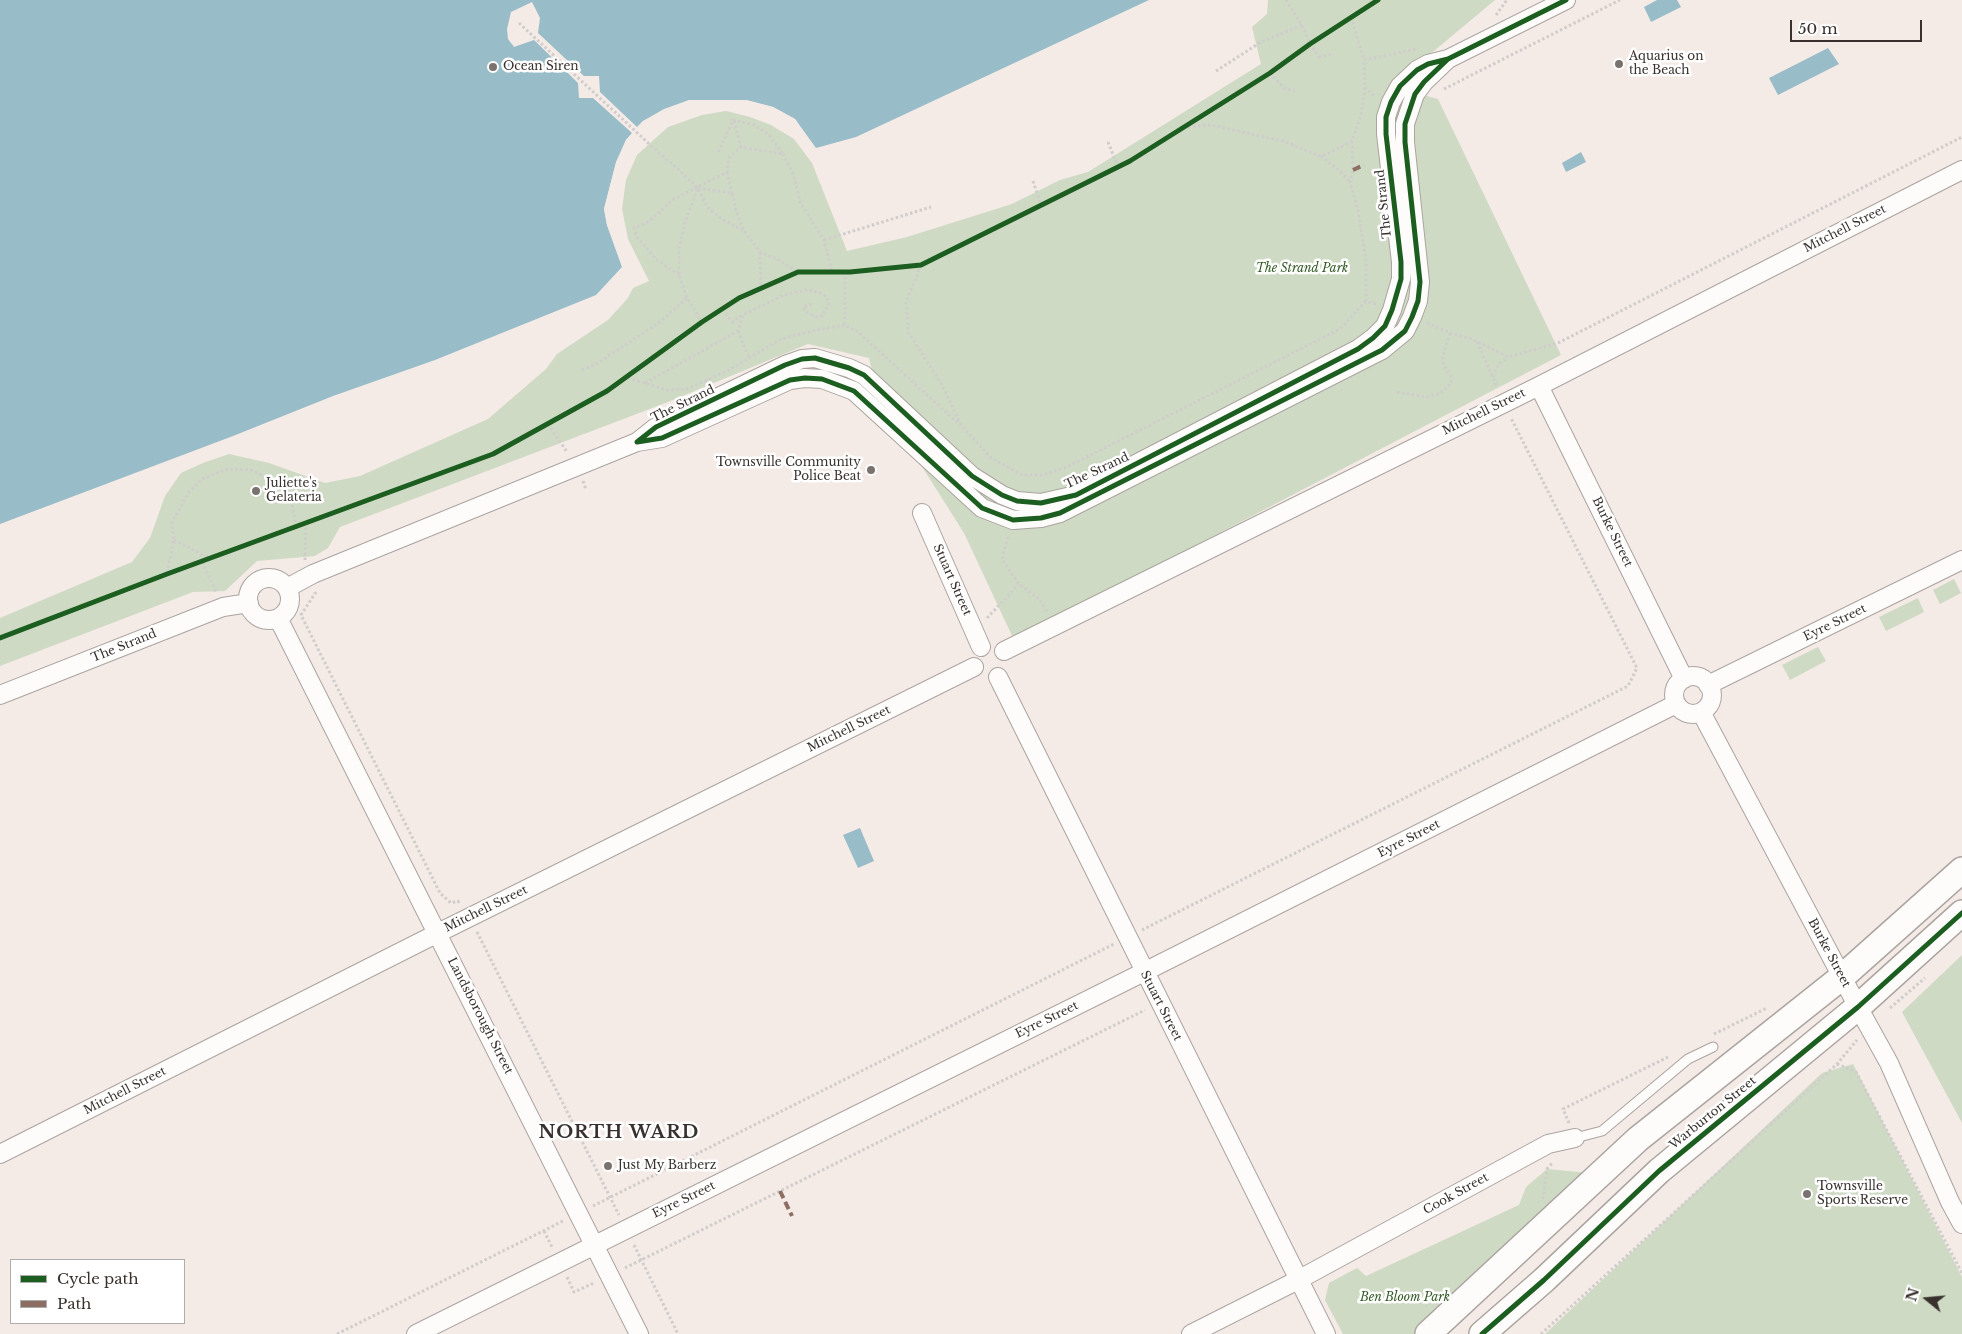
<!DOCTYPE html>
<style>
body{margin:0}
#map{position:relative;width:1962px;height:1334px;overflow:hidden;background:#f4eae6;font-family:"Libre Baskerville",serif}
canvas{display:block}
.legend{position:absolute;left:10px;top:1259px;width:175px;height:65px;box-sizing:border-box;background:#fff;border:1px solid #afadab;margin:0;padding:6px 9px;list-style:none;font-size:15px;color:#38312e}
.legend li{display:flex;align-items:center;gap:10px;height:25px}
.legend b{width:25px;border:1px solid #afadab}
.north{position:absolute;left:1902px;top:1274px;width:50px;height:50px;-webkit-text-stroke:4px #fff;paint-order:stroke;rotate:287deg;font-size:14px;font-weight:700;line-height:20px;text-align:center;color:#38312e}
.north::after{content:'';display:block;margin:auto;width:18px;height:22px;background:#38312e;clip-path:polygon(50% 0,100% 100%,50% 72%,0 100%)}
.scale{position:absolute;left:1790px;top:20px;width:132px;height:22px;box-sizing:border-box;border:2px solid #38312e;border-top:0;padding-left:6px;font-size:15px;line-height:18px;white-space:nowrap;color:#38312e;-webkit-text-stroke:4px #fff;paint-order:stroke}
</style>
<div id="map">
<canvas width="1962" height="1334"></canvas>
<ul class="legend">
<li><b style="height:6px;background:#1b5e20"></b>Cycle path</li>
<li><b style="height:6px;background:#8d6e63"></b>Path</li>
</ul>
<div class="north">N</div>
<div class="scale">50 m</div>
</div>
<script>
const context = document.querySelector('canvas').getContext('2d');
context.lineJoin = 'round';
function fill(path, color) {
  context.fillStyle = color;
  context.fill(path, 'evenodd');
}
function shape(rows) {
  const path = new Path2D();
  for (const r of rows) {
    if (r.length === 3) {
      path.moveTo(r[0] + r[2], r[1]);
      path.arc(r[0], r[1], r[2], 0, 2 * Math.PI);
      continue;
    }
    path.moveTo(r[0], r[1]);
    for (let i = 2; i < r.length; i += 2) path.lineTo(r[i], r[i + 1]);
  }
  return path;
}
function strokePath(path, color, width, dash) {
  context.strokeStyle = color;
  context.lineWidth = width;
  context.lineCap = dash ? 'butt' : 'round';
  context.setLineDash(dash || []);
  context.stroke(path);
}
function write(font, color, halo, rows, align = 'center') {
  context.font = font + ' "Libre Baskerville",serif';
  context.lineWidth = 5;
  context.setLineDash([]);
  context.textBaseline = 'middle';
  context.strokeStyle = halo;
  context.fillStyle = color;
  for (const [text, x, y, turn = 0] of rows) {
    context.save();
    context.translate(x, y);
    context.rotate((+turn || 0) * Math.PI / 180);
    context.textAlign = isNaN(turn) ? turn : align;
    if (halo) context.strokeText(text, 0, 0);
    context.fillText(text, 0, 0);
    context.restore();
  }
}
fill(shape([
 [1268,0,1495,0,1434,51,1411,64,1393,87,1438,99,1561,355,1014,640,964,533,890,416,810,370,810,369,819,368,845,375,877,392,869,358,808,344,668,402,340,527,328,548,315,556,257,561,225,591,193,592,0,666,0,618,132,562,150,538,165,496,181,473,203,463,229,454,269,463,325,483,360,476,488,419,546,369,557,354,608,320,628,298,633,288,649,281,628,239,622,209,626,180,637,155,668,127,702,115,726,111,750,117,771,125,794,139,812,163,847,251,907,237,1012,204,1060,180,1088,172,1261,64,1252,27,1267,14],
 [1954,579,1961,593,1940,604,1933,590],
 [1918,598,1924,612,1886,631,1879,617],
 [1818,647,1826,661,1790,680,1782,665],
 [1962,955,1962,1123,1902,1012],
 [1853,1064,1962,1277,1962,1334,1545,1334,1822,1073],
 [1547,1169,1589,1173,1420,1334,1343,1334,1325,1300,1329,1283,1357,1268,1366,1276,1519,1205,1526,1187]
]), '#cfdac4');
fill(shape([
 [0,0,1149,0,856,137,816,148,795,119,773,107,746,100,689,100,643,121,626,140,616,162,604,209,607,225,622,267,596,295,435,360,333,396,233,436,0,524],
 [1657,0,1677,0,1681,7,1651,22,1644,7],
 [1828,48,1839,64,1778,95,1769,78],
 [1581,152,1586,162,1566,172,1562,163],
 [860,828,874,861,858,868,843,835]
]), '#99bcc9');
fill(shape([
 [532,2,540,18,538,33,584,76,599,76,600,92,637,127,643,121,664,109,689,100,746,100,773,107,795,119,816,150,814,149,793,121,772,109,746,103,689,102,665,111,645,123,628,142,618,163,606,209,609,224,624,266,623,269,607,225,604,209,616,163,626,140,632,133,593,98,579,98,578,83,534,40,514,47,508,39,507,29,511,12]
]), '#f4eae6');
const service = shape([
 [1575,1138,1602,1131,1688,1059,1713,1047]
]);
const minor = shape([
 [1448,59,1424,82,1415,94,1405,124,1405,142,1420,282,1418,301,1412,317,1405,331,1382,350,1060,513,1041,518,1013,520,982,508,854,391,822,379,805,378,790,380,662,438,637,442,656,427,785,365,802,359,815,358,849,368,864,375,972,476,1002,495,1017,501,1041,503,1076,495,1358,349,1373,338,1385,326,1392,310,1401,279,1401,262,1386,134,1386,117,1391,102,1400,86,1417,70,1428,64,1448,59,1566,0],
 [1539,386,1684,679],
 [922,513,981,647],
 [269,599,21],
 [287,588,313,574,637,442],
 [278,618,639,1334],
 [1004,651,1539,386,1962,170],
 [1693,695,19],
 [998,677,1326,1334],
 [1708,685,1962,560],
 [0,695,223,607,249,603],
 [1701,712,1858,1007,1889,1063,1950,1202,1962,1224],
 [0,1154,438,933,974,667],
 [416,1334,1144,972,1676,704],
 [1191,1334,1298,1280,1548,1144,1575,1138]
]);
const secondary = shape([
 [1428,1334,1638,1139,1842,977,1962,870],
 [1482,1334,1544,1280,1659,1171,1858,1007,1962,913]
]);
strokePath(service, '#aba4a0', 11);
strokePath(minor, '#aba4a0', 20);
strokePath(secondary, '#aba4a0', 28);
strokePath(shape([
 [1286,0,1302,25,1310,44,1319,57,1318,61],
 [1496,15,1507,0],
 [1351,17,1364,60,1417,49],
 [519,23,660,154,678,169,698,188,707,207,722,219,744,231],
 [1319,57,1333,54],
 [1216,71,1261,42,1302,25],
 [1270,73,1284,88,1295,91],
 [1365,87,1373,95,1374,98],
 [1444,89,1620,0],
 [734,121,741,147],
 [1183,127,1211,125,1283,141,1320,156,1329,153,1352,141,1361,116,1365,87,1364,60],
 [1352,141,1353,170,1350,182,1358,210,1366,260,1366,301,1376,304],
 [1108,142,1118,167],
 [783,154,793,174,801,204,824,240,832,272],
 [1321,156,1340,171,1350,182],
 [727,172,732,193],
 [1033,181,1041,205],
 [698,188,732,193,736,211,744,231,760,252,779,260,798,272],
 [697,189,685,223,679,248,679,275,687,298,702,322],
 [824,240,931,207],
 [760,252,761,287],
 [921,265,906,302,908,332,941,383,961,425,991,458,1022,475,1042,475,1065,468,1340,329,1366,301],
 [845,272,845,325,858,332,958,423],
 [679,275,656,259,637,237,634,228,647,223,674,199,727,172,729,158,741,147,783,154,769,135,754,125,733,120,718,153],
 [723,309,732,322,742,315],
 [1427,323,1450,333,1472,339,1508,357,1558,343,1962,137],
 [738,331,749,358],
 [1477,342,1497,387],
 [582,370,598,363,660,322,687,298],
 [1493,377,1498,365,1508,357],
 [628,378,667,390,687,389,729,370,781,339,816,330,845,325],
 [645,383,738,331,743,315,784,295,806,290,819,292,827,297,829,304,822,316,816,317,806,312,803,307,813,303],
 [1397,392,1427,397,1439,394,1448,387,1452,379,1443,363,1443,355,1450,333],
 [548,424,567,452],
 [583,481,586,490],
 [1008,537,1002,559,1019,584,1039,599,1047,612],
 [174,540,209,558],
 [305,560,306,522],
 [202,562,216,592],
 [167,573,174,540,172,522,189,492,202,479,227,469,251,470,289,488,296,526],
 [316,592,301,615,440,893,451,903,458,901,459,903],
 [987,618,1019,584],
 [0,638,167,574,493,454,607,391,702,322,739,298,798,272,850,272,921,265,1130,161,1270,73,1310,44,1378,0],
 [1142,930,1628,686,1637,668,1511,418],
 [477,932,619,1215],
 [1890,1008,1925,978],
 [1714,1034,1767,1008],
 [1837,1064,1856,1072,1962,1273],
 [1569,1123,1563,1109,1668,1057],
 [1543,1199,1547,1169,1553,1162],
 [593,1206,1114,944],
 [544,1231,553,1249],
 [634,1245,678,1334],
 [625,1268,1145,1010],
 [567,1277,574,1292,594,1283],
 [337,1334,565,1220],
 [1541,1334,1837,1064,1857,1040]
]), '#cfcdcc', 3, [2.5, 2.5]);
strokePath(service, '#fdfcfb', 9);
strokePath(minor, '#fdfcfb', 18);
strokePath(secondary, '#fdfcfb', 25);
strokePath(shape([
 [1353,170,1364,165],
 [780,1191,792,1216]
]), '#8d6e63', 4, [8, 4]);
strokePath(shape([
 [1448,59,1424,82,1415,94,1405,124,1405,142,1420,282,1418,301,1412,317,1405,331,1382,350,1060,513,1041,518,1013,520,982,508,854,391,822,379,805,378,790,380,662,438,637,442,656,427,785,365,802,359,815,358,849,368,864,375,972,476,1002,495,1017,501,1041,503,1076,495,1358,349,1373,338,1385,326,1392,310,1401,279,1401,262,1386,134,1386,117,1391,102,1400,86,1417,70,1428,64,1448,59,1566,0],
 [0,638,167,574,493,454,607,391,702,322,739,298,798,272,850,272,921,265,1130,161,1270,73,1310,44,1378,0],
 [1482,1334,1544,1280,1659,1171,1858,1007,1962,913]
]), '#1b5e20', 5);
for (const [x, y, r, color] of [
 [1619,64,5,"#7a726e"],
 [493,67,5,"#7a726e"],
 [871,470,5,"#7a726e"],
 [256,491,5,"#7a726e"],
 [608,1166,5,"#7a726e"],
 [1807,1194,5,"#7a726e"]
]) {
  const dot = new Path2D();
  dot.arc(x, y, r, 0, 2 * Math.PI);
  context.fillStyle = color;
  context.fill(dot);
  strokePath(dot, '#fff', 2);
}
write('12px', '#38312e', '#fff', [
 ["Aquarius on",1629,57],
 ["the Beach",1629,71],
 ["Ocean Siren",503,67],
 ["Townsville Community",861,463,"right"],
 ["Police Beat",861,477,"right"],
 ["Juliette's",266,484],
 ["Gelateria",266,498],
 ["Just My Barberz",618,1166],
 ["Townsville",1817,1187],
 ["Sports Reserve",1817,1201]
], 'left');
write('12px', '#38312e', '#fff', [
 ["The Strand",1384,204,-96],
 ["Mitchell Street",1845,229,-27],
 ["The Strand",683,404,-26],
 ["Mitchell Street",1484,412,-26],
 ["The Strand",1097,471,-25],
 ["Burke Street",1612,532,64],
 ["Stuart Street",952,580,66],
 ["Eyre Street",1835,623,-26],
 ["The Strand",124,646,-22],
 ["Mitchell Street",849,729,-26],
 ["Eyre Street",1409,839,-27],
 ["Mitchell Street",486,909,-26],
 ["Burke Street",1829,953,62],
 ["Stuart Street",1161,1006,63],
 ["Landsborough Street",480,1016,63],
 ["Eyre Street",1047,1020,-26],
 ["Mitchell Street",125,1091,-27],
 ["Warburton Street",1713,1113,-39],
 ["Cook Street",1456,1194,-29],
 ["Eyre Street",684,1200,-26]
]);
write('italic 12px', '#325a24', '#fff', [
 ["The Strand Park",1302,269],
 ["Ben Bloom Park",1405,1298]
]);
context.letterSpacing = '1px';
write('bold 18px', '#38312e', '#fff', [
 ["NORTH WARD",619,1133]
]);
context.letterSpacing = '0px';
</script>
